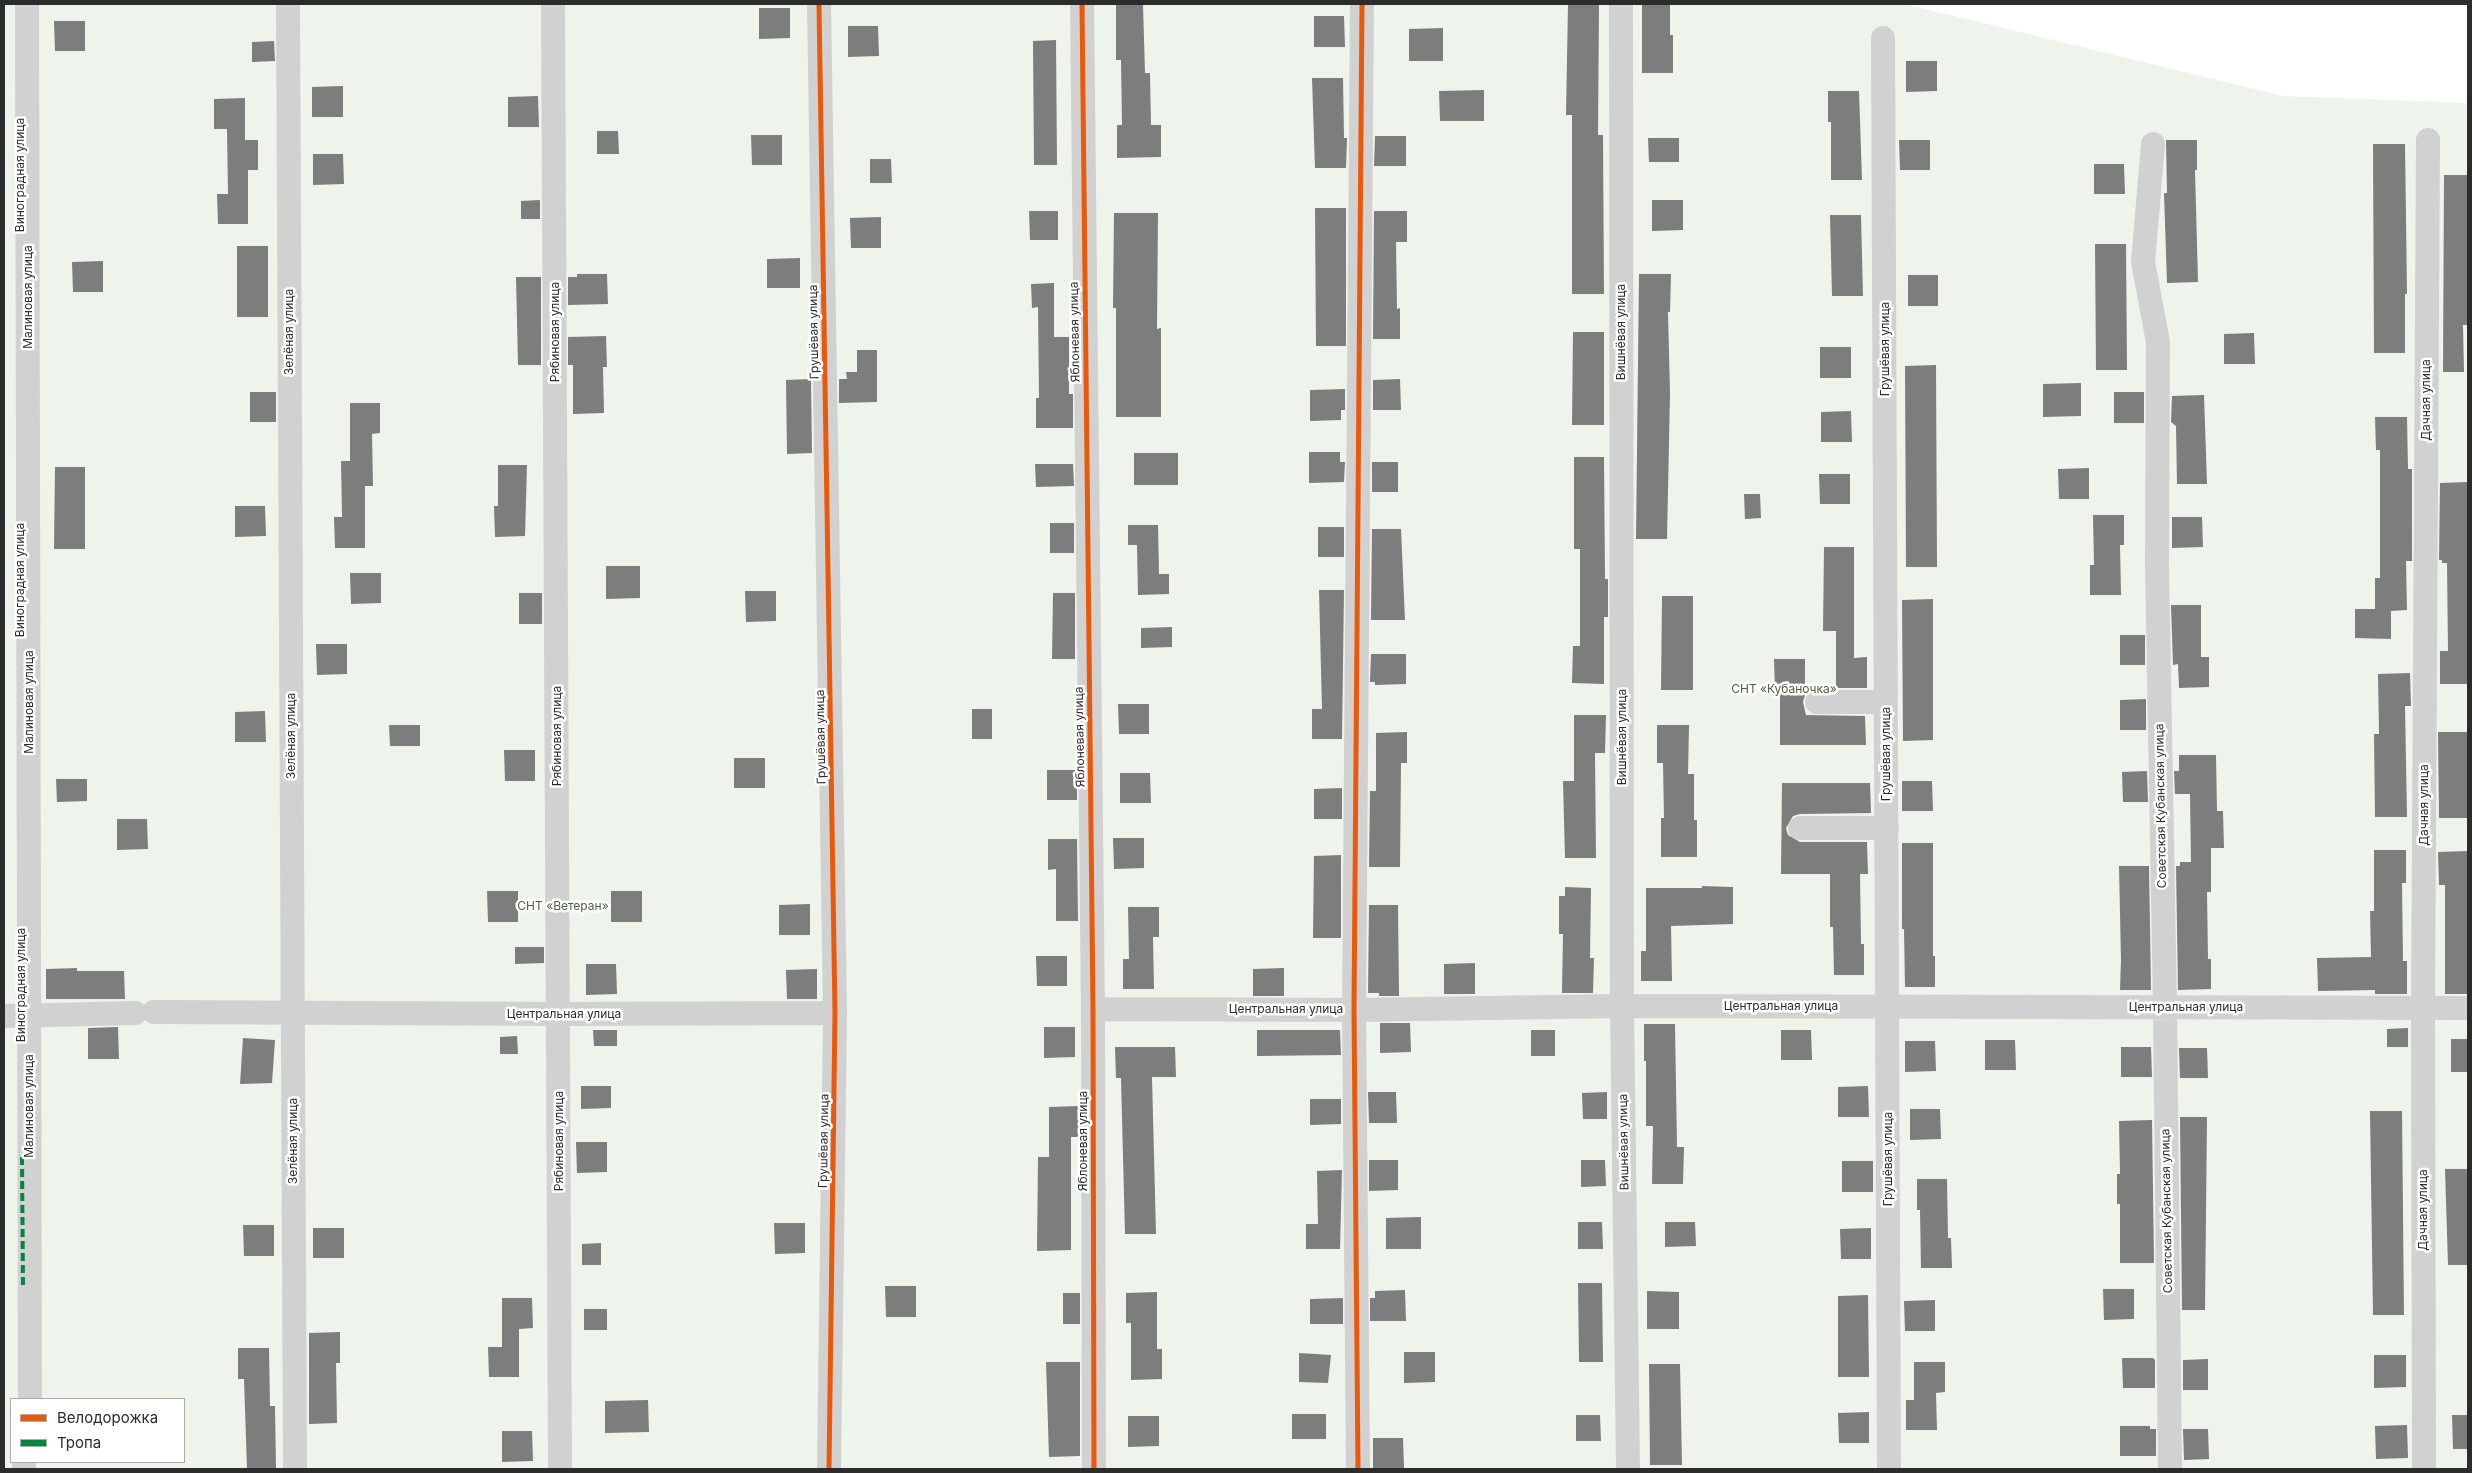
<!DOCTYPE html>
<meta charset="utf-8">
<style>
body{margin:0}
#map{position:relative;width:2472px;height:1473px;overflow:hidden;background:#fff;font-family:Inter,sans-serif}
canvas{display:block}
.frame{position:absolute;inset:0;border:5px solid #2c2c2c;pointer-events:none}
.legend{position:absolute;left:10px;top:1398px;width:175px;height:65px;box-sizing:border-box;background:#fff;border:1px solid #ababab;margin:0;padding:6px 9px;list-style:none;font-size:15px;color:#2c2c2c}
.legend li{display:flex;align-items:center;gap:10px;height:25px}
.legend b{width:25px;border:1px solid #ababab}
</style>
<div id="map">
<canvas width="2472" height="1473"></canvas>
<div class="frame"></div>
<ul class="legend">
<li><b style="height:6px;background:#e8590c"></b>Велодорожка</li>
<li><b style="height:6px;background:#00873e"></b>Тропа</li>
</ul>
</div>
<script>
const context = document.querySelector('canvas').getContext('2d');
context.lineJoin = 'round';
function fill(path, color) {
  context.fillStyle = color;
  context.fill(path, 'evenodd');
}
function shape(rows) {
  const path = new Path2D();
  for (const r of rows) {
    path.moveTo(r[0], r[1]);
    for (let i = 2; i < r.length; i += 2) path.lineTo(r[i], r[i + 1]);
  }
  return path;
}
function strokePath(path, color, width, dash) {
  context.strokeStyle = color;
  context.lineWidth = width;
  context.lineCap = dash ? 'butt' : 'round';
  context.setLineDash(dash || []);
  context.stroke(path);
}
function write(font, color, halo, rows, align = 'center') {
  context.font = font + ' Inter,sans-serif';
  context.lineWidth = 5;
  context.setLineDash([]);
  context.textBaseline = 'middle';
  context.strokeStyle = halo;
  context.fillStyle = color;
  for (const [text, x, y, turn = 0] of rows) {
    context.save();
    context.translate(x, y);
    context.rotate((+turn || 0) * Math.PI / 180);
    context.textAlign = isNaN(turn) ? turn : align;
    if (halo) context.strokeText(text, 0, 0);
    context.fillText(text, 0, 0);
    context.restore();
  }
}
fill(shape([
 [4,4,23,4,28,1399,11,1399,11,1462,28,1462,28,1469,4,1469],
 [25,4,1087,4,1100,1469,29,1469,29,1462,184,1462,184,1399,29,1399],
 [1090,4,1905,4,2283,96,2468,103,2468,1469,1104,1469,1105,997]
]), '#eef3eb');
fill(shape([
 [1116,4,1143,4,1145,73,1150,73,1151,125,1161,125,1161,157,1117,158,1117,125,1122,125,1121,60,1116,60],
 [1568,4,1599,4,1598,135,1603,135,1604,294,1572,294,1572,115,1566,115],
 [1642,4,1670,4,1670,35,1673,35,1673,73,1642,73],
 [759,8,790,8,790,38,759,39],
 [1314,16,1344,16,1345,47,1314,47],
 [54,21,85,21,85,51,55,51],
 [848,26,878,26,879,56,848,57],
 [1443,28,1443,61,1409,61,1409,29],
 [1056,40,1057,165,1034,165,1033,41],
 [274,41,275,61,252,62,252,42],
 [1906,61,1937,61,1937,91,1906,92],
 [1312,78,1343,78,1344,138,1347,138,1346,168,1315,168],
 [343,86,343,117,312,117,312,87],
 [1484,90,1484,121,1440,121,1439,91],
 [1828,91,1859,91,1862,180,1831,180,1831,122,1828,122],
 [538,96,539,127,508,127,508,97],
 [245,98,245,140,258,140,258,170,248,170,248,224,218,224,217,194,228,194,227,129,214,129,214,99],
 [597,131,618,131,619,154,597,154],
 [751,135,782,135,782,165,752,165],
 [1375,136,1406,136,1406,166,1374,166],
 [1648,138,1679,138,1679,162,1649,162],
 [1899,140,1930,140,1930,170,1900,170],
 [2166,140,2197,140,2197,170,2195,170,2198,282,2167,283,2164,193,2167,193],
 [2373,144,2405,144,2407,294,2405,294,2405,353,2374,353],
 [313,154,343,154,344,184,313,185],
 [870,159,891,159,892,183,870,183],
 [2094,164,2124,164,2125,194,2094,194],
 [2444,175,2468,175,2468,325,2463,325,2464,372,2443,372],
 [540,200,540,219,521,219,521,201],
 [1652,200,1683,200,1683,230,1652,231],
 [1315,208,1346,208,1346,346,1316,346],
 [1029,211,1058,211,1058,240,1030,240],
 [1374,211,1407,211,1407,242,1396,242,1397,309,1400,308,1400,339,1373,339],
 [1114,213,1158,213,1157,329,1161,328,1161,417,1116,417,1116,308,1113,308],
 [1830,215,1861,215,1863,296,1832,296],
 [881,217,881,248,851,248,850,218],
 [2095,244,2126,244,2127,370,2096,370],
 [237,246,268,246,268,317,237,317],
 [800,258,800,288,767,288,767,259],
 [103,261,103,292,73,292,72,262],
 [577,274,607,274,608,304,568,305,568,277,577,277],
 [1639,274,1671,274,1670,312,1668,312,1670,393,1667,539,1636,539],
 [1908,275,1938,275,1938,306,1908,306],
 [516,277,541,277,541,365,518,365],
 [1054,283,1054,337,1069,337,1069,394,1073,394,1073,428,1036,428,1036,398,1039,398,1038,307,1032,308,1031,284],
 [1573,332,1604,332,1604,425,1572,425],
 [2254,333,2255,364,2224,364,2224,334],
 [606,336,607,367,603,367,604,413,573,414,573,365,568,365,568,337],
 [1820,347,1851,347,1851,378,1820,378],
 [857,350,877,350,877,402,839,403,839,379,847,379,846,372,857,372],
 [1936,365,1937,567,1906,567,1905,366],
 [811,379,812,453,787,454,786,380],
 [1400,379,1401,410,1373,410,1373,380],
 [2081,383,2081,416,2043,417,2043,384],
 [1345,389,1345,410,1341,410,1341,420,1310,421,1310,390],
 [250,392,276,392,276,422,250,422],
 [2114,392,2144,392,2144,423,2114,423],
 [2204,395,2207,484,2177,484,2176,426,2171,422,2172,396],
 [350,403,380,403,380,433,372,434,373,486,365,486,365,548,335,548,334,517,342,517,341,461,350,461],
 [1851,411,1852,442,1821,442,1821,412],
 [2375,417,2407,417,2408,469,2412,469,2412,561,2406,561,2407,610,2391,611,2391,639,2355,638,2355,609,2375,609,2375,578,2380,578,2380,450,2376,450],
 [1309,452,1340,452,1340,462,1345,462,1344,482,1309,483],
 [1134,453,1178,453,1178,485,1134,485],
 [1574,457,1604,457,1605,579,1608,579,1608,617,1604,617,1604,684,1572,683,1573,646,1580,646,1580,549,1574,549],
 [1372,462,1398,462,1398,492,1372,492],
 [1035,464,1073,464,1074,486,1036,487],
 [498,465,527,465,525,536,495,537,494,506,498,506],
 [55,467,85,467,85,549,54,549],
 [2089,468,2089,499,2059,499,2058,469],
 [1819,474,1850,474,1850,504,1820,504],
 [2468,482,2468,684,2440,684,2440,651,2448,651,2447,563,2442,563,2442,560,2439,560,2440,483],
 [1744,494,1760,494,1761,518,1745,519],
 [235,506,265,506,266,536,235,537],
 [2093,515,2124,515,2124,545,2120,545,2121,595,2090,595,2090,565,2094,565],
 [2172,517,2202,517,2203,547,2172,548],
 [1050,523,1074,523,1074,553,1050,553],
 [1128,525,1158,525,1159,574,1169,574,1169,594,1138,595,1137,545,1128,545],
 [1318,527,1344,527,1344,557,1318,557],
 [1372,529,1401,529,1405,620,1371,620],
 [1824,547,1854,547,1854,658,1867,657,1867,688,1836,688,1836,631,1823,631],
 [606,566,640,566,640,598,606,599],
 [350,573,381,573,381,603,351,604],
 [1319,590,1344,590,1342,739,1312,739,1312,709,1322,709],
 [745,591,776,591,776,621,746,622],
 [519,593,542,593,542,624,519,624],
 [1053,593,1075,593,1075,659,1052,659],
 [1662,596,1693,596,1693,690,1661,690],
 [1933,599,1933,740,1903,741,1902,600],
 [2171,605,2201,605,2201,657,2209,657,2209,687,2179,688,2178,664,2173,665],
 [1172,627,1172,647,1141,648,1141,628],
 [2120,635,2145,635,2145,665,2120,665],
 [316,644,347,644,347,674,317,675],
 [1371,654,1406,654,1406,684,1375,685,1375,682,1370,682],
 [1774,659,1805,659,1805,695,1803,702,1806,715,1865,716,1866,745,1780,745,1780,690,1775,690],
 [2410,673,2411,706,2405,706,2407,817,2375,817,2374,734,2379,734,2378,674],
 [2146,699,2146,730,2120,730,2120,700],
 [1118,704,1149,704,1149,734,1119,734],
 [972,709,992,709,992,739,972,739],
 [265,711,266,742,235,742,235,712],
 [1574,715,1606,715,1605,753,1595,753,1596,858,1565,858,1563,781,1574,781],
 [389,725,420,725,420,746,390,746],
 [1657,725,1689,725,1688,774,1694,774,1694,820,1697,820,1697,857,1661,857,1661,818,1664,818,1663,763,1657,763],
 [1407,732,1407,763,1401,763,1400,867,1369,867,1370,791,1376,791,1376,733],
 [2438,732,2468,732,2468,818,2439,818],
 [504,750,535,750,535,781,505,781],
 [2179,755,2216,755,2217,811,2223,811,2224,848,2211,848,2211,892,2207,892,2208,959,2211,959,2211,989,2178,990,2176,866,2180,866,2180,862,2191,862,2190,794,2175,794,2174,771,2179,771],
 [734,758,765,758,765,788,734,788],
 [1047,770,1077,770,1077,800,1047,800],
 [2147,771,2148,802,2123,802,2122,772],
 [1120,773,1150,773,1151,803,1120,803],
 [56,779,87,779,87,801,57,802],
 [1902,781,1932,781,1933,811,1902,811],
 [1782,783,1870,783,1871,813,1800,814,1793,816,1786,828,1788,835,1800,842,1867,842,1868,874,1860,874,1861,944,1864,944,1864,975,1834,975,1833,927,1830,927,1830,874,1781,874],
 [1342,788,1342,819,1314,819,1314,789],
 [117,819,147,819,148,849,117,850],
 [1113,838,1144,838,1144,868,1114,869],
 [1048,839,1077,839,1078,921,1056,921,1056,869,1048,870],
 [1902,843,1933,843,1933,956,1935,956,1935,987,1905,987,1904,929,1902,929],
 [2374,850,2406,850,2406,883,2402,883,2403,961,2407,961,2407,994,2375,994,2375,990,2318,991,2317,958,2371,957,2370,911,2374,911],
 [2468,851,2468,994,2445,994,2445,885,2439,885,2438,852],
 [1341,855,1341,938,1313,938,1314,856],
 [2119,866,2149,866,2151,990,2120,990,2121,960],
 [1702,886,1733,887,1733,924,1671,926,1672,981,1641,981,1641,951,1646,951,1646,888,1702,888],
 [1565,887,1591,888,1590,958,1594,958,1593,993,1562,993,1563,934,1559,934,1559,896,1565,896],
 [487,891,518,891,518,922,488,922],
 [611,891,642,891,642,922,611,922],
 [810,904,810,935,779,935,779,905],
 [1369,905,1398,905,1399,996,1379,996,1379,993,1368,993],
 [1128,907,1159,907,1159,937,1153,937,1154,989,1123,989,1123,959,1129,959],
 [515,947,544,947,544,963,515,964],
 [1036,956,1067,956,1067,986,1037,986],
 [1475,963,1475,994,1444,994,1444,964],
 [586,964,616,964,617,994,586,995],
 [77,968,77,971,124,971,125,999,46,999,46,969],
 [1284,968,1284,996,1253,996,1253,969],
 [817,969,817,999,787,999,786,970],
 [1380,1023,1410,1023,1411,1052,1380,1053],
 [1644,1024,1675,1024,1677,1147,1684,1147,1683,1184,1652,1184,1653,1126,1646,1126,1646,1061,1644,1061],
 [118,1027,119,1059,88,1059,88,1028],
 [1044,1027,1075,1027,1075,1057,1044,1058],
 [2408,1028,2408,1047,2387,1047,2387,1029],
 [593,1030,617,1030,617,1046,594,1046],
 [1257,1030,1340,1030,1341,1055,1257,1056],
 [1531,1030,1555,1030,1555,1056,1531,1056],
 [1781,1030,1811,1030,1812,1060,1781,1060],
 [517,1036,518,1054,500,1054,500,1037],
 [243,1038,275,1040,272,1083,240,1084],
 [2451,1039,2468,1039,2468,1072,2451,1072],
 [1985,1040,2015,1040,2016,1070,1985,1070],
 [1905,1041,1935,1041,1936,1071,1905,1072],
 [1115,1047,1175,1047,1176,1077,1152,1077,1156,1234,1125,1234,1121,1078,1116,1078],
 [2121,1047,2151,1047,2152,1077,2121,1077],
 [2179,1048,2207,1048,2208,1078,2180,1078],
 [581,1086,611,1086,611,1108,581,1109],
 [1868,1086,1869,1117,1838,1117,1838,1087],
 [1368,1092,1396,1092,1397,1123,1369,1123],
 [1607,1092,1607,1119,1583,1119,1582,1093],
 [1310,1099,1341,1099,1341,1124,1310,1125],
 [1079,1106,1080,1137,1071,1137,1071,1250,1037,1251,1038,1157,1049,1157,1049,1107],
 [1910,1109,1940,1109,1941,1139,1910,1140],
 [2370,1111,2402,1111,2404,1315,2373,1315],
 [2180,1117,2207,1117,2205,1310,2182,1310],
 [2152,1120,2154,1263,2120,1263,2120,1204,2117,1204,2117,1174,2120,1174,2119,1121],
 [576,1142,607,1142,607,1172,577,1173],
 [1369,1160,1398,1160,1398,1190,1369,1191],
 [1581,1160,1605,1160,1606,1186,1581,1187],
 [1842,1161,1873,1161,1873,1192,1842,1192],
 [2445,1169,2468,1169,2468,1265,2448,1265],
 [1342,1170,1340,1249,1306,1249,1306,1224,1318,1224,1317,1171],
 [1917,1179,1947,1179,1948,1238,1951,1238,1952,1268,1921,1268,1920,1210,1917,1210],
 [1421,1217,1421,1249,1386,1249,1386,1218],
 [1578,1222,1602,1222,1603,1249,1578,1249],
 [1665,1222,1695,1222,1696,1246,1665,1247],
 [774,1223,805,1223,805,1253,775,1254],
 [243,1225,274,1225,274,1256,244,1256],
 [313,1228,344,1228,344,1258,313,1258],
 [1871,1228,1871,1259,1841,1259,1840,1229],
 [601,1243,601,1265,582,1265,582,1244],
 [1578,1283,1602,1283,1603,1362,1579,1362],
 [885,1286,916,1286,916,1317,886,1317],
 [2103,1289,2134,1289,2134,1319,2104,1320],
 [1405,1290,1406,1321,1370,1321,1370,1298,1375,1298,1375,1291],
 [1647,1291,1679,1292,1679,1329,1647,1329],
 [1157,1292,1157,1349,1162,1349,1162,1379,1131,1380,1131,1323,1126,1323,1126,1293],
 [1063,1293,1080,1293,1080,1324,1063,1324],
 [1868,1295,1869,1377,1838,1377,1838,1296],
 [502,1298,532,1298,533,1328,519,1329,519,1377,489,1377,488,1347,502,1347],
 [1343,1298,1343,1324,1310,1324,1310,1299],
 [1935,1300,1935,1331,1905,1331,1904,1301],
 [584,1309,607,1309,607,1330,584,1330],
 [340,1332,340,1363,336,1363,337,1423,309,1424,309,1333],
 [238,1348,269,1348,270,1406,275,1406,276,1469,247,1469,244,1379,238,1379],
 [1404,1352,1435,1352,1435,1382,1404,1383],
 [1299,1353,1331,1355,1328,1383,1299,1382],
 [2374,1355,2406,1355,2406,1387,2374,1388],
 [2122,1358,2153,1358,2155,1360,2155,1388,2123,1388],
 [2208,1359,2208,1390,2183,1390,2183,1360],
 [1046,1362,1080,1362,1080,1456,1049,1457],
 [1914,1362,1945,1362,1945,1392,1936,1393,1937,1430,1906,1430,1906,1400,1914,1400],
 [1649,1364,1680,1364,1682,1465,1650,1465],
 [648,1400,649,1432,605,1433,605,1401],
 [1869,1412,1869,1443,1839,1443,1838,1413],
 [1292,1414,1326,1414,1326,1439,1292,1439],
 [1576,1415,1600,1415,1601,1441,1576,1441],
 [2452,1415,2468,1415,2468,1449,2453,1449],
 [1128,1416,1159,1416,1159,1446,1128,1447],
 [2407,1425,2408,1458,2376,1459,2375,1426],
 [2120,1426,2150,1426,2150,1429,2156,1429,2156,1456,2120,1456],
 [2183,1429,2208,1429,2209,1459,2184,1460],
 [502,1431,532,1431,533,1461,502,1462],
 [1373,1438,1403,1438,1404,1468,1373,1469]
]), '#7d7d7d');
strokePath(shape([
 [27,4,30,1399],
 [288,4,295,1469],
 [553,4,560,1469],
 [819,4,835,1013,829,1469],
 [1082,4,1093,1009,1094,1469],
 [1621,4,1622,1006,1628,1469],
 [1883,38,1889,1469],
 [2153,144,2143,262,2158,342,2157,564,2165,1007,2170,1469],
 [1817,702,1886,702],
 [1800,828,1887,828],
 [1093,1009,1354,1010,1622,1006,2468,1008],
 [154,1012,559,1014,835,1013],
 [4,1016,135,1013],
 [24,1462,24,1469],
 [1358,1469,1354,1010,1362,4],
 [2424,1469,2423,1008,2428,140]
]), '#d1d1d1', 24);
strokePath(shape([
 [22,1157,23,1288]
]), '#00873e', 4, [8, 4]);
strokePath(shape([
 [819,4,835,1013,829,1469],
 [1082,4,1093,1009,1094,1469],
 [1358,1469,1354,1010,1362,4]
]), '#e8590c', 5);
write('12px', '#2c2c2c', '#fff', [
 ["Виноградная улица",20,175,-90],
 ["Малиновая улица",28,297,-90],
 ["Зелёная улица",289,332,-90],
 ["Рябиновая улица",555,332,-90],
 ["Грушёвая улица",814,332,-91],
 ["Яблоневая улица",1075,332,-91],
 ["Вишнёвая улица",1621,332,-90],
 ["Грушёвая улица",1885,349,-90],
 ["Дачная улица",2426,400,-90],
 ["Виноградная улица",20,580,-90],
 ["Малиновая улица",29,702,-90],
 ["Зелёная улица",291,736,-90],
 ["Рябиновая улица",557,736,-90],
 ["Грушёвая улица",821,737,-91],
 ["Яблоневая улица",1080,737,-91],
 ["Вишнёвая улица",1622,737,-90],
 ["Грушёвая улица",1886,754,-90],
 ["Дачная улица",2424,805,-90],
 ["Советская Кубанская улица",2161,806,-91],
 ["Виноградная улица",21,985,-90],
 ["Центральная улица",1781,1006],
 ["Центральная улица",2186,1007],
 ["Центральная улица",1286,1009],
 ["Центральная улица",564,1014],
 ["Малиновая улица",29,1106,-90],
 ["Зелёная улица",293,1141,-90],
 ["Рябиновая улица",559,1141,-90],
 ["Грушёвая улица",824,1141,-89],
 ["Яблоневая улица",1083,1141,-90],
 ["Вишнёвая улица",1624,1142,-91],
 ["Грушёвая улица",1888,1159,-90],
 ["Дачная улица",2423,1210,-90],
 ["Советская Кубанская улица",2167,1211,-91]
]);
write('12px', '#4c643d', '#fff', [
 ["СНТ «Кубаночка»",1784,689],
 ["СНТ «Ветеран»",563,906]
]);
</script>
